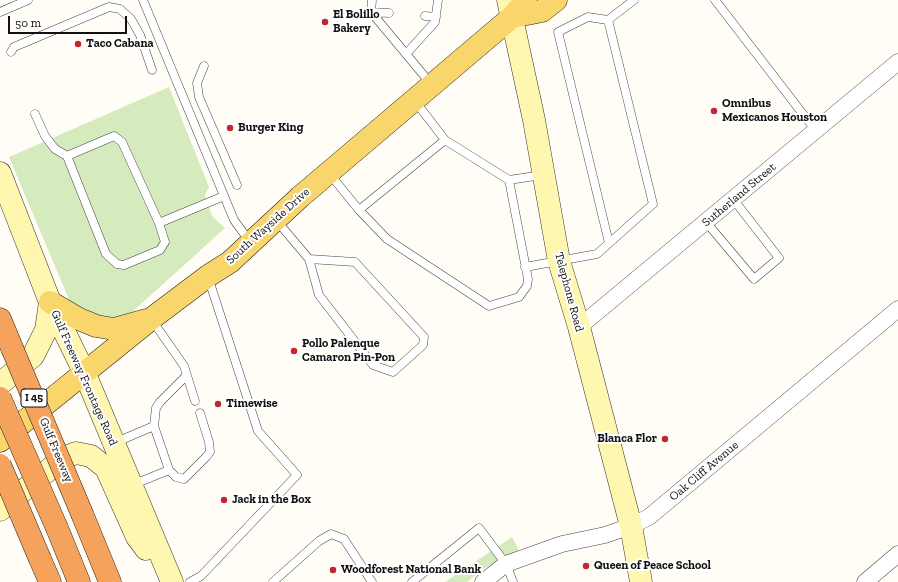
<!DOCTYPE html>
<style>
body{margin:0}
#map{position:relative;width:898px;height:582px;overflow:hidden;background:#fffdf5;font-family:"Zilla Slab",serif}
canvas{display:block}
.scale{position:absolute;left:8px;top:16px;width:119px;height:18px;box-sizing:border-box;border:2px solid #111;border-top:0;padding-left:5px;font-size:12px;line-height:14px;white-space:nowrap;color:#111;-webkit-text-stroke:3px #fff;paint-order:stroke}
</style>
<div id="map">
<canvas width="898" height="582"></canvas>
<div class="scale">50 m</div>
</div>
<script>
const context = document.querySelector('canvas').getContext('2d');
context.lineJoin = 'round';
function fill(path, color) {
  context.fillStyle = color;
  context.fill(path, 'evenodd');
}
function shape(rows) {
  const path = new Path2D();
  for (const r of rows) {
    path.moveTo(r[0], r[1]);
    for (let i = 2; i < r.length; i += 2) path.lineTo(r[i], r[i + 1]);
  }
  return path;
}
function strokePath(path, color, width, dash) {
  context.strokeStyle = color;
  context.lineWidth = width;
  context.lineCap = dash ? 'butt' : 'round';
  context.setLineDash(dash || []);
  context.stroke(path);
}
function write(font, color, halo, rows, align = 'center') {
  context.font = font + ' "Zilla Slab",serif';
  context.lineWidth = 4;
  context.setLineDash([]);
  context.textBaseline = 'middle';
  context.strokeStyle = halo;
  context.fillStyle = color;
  for (const [text, x, y, turn = 0] of rows) {
    context.save();
    context.translate(x, y);
    context.rotate((+turn || 0) * Math.PI / 180);
    context.textAlign = isNaN(turn) ? turn : align;
    if (halo) context.strokeText(text, 0, 0);
    context.fillText(text, 0, 0);
    context.restore();
  }
}
fill(shape([
 [169,87,209,187,205,195,212,216,225,228,130,314,115,319,99,319,70,302,9,157],
 [512,537,519,550,483,569,467,582,445,582]
]), '#d5ebbd');
const lane = shape([
 [143,0,234,220,250,242],
 [372,0,371,12,431,84],
 [715,0,816,131],
 [0,12,28,0],
 [371,12,389,13],
 [425,16,436,17],
 [608,20,588,17,558,32,609,243],
 [11,52,14,47,109,7,120,9,131,19,140,35,152,70],
 [406,54,435,22,438,0],
 [204,66,197,83,199,97,237,185],
 [415,101,445,140,509,180,542,175],
 [35,114,45,136,55,149,67,156],
 [329,173,359,210,445,140],
 [359,210,387,239,489,306,519,297,527,286,528,279,509,180],
 [276,220,309,259,355,262,424,337,423,345,393,372,373,365,319,295,309,259],
 [706,222,754,279,779,258,733,199],
 [159,223,122,142,114,136,67,156,106,254,117,264,124,265,160,250,165,242,159,223,224,196],
 [525,267,597,254,653,204,608,20,634,0],
 [152,320,184,366,195,401],
 [154,426,169,470],
 [114,443,154,426,156,408,160,402,187,375],
 [132,485,169,470,176,477,184,479,206,457,210,452,209,442,200,413],
 [190,582,201,576,297,475,258,431,208,277],
 [273,582,319,541,331,534,344,539,372,582],
 [412,582,479,528,506,564,513,582]
]);
const street = shape([
 [579,327,898,62],
 [483,582,506,564,562,544,605,535,631,526,649,517,898,309],
 [865,582,898,554]
]);
const secondary = shape([
 [508,0,534,120,559,261,579,327,631,526,641,582],
 [0,173,50,302,85,374,172,582],
 [0,384,33,356,46,330,50,302],
 [0,510,63,458,76,453,91,456,106,468,137,537,146,549]
]);
const primary = shape([
 [512,17,542,11,556,0],
 [50,302,79,319,96,326,114,329,146,320],
 [0,441,151,319,208,276,230,262,300,197,512,17,526,0]
]);
const highway = shape([
 [0,319,12,348],
 [83,516,110,582],
 [57,528,79,582],
 [40,559,50,582]
]);
strokePath(lane, '#444', 9);
strokePath(street, '#444', 17);
strokePath(secondary, '#333', 23);
strokePath(primary, '#222', 23);
strokePath(highway, '#222', 23);
strokePath(lane, '#fff', 8);
strokePath(street, '#fff', 16);
strokePath(secondary, '#fff6b0', 22);
strokePath(primary, '#f9d66b', 22);
strokePath(highway, '#f5a25d', 22);
const highwayBridge = shape([
 [12,348,83,516],
 [0,398,57,528],
 [0,465,40,559]
]);
strokePath(highwayBridge, '#222', 23, []);
strokePath(highwayBridge, '#f5a25d', 22);
for (const [x, y, r, color] of [
 [325,22,4,"#c4262e"],
 [78,44,4,"#c4262e"],
 [714,111,4,"#c4262e"],
 [230,128,4,"#c4262e"],
 [294,351,4,"#c4262e"],
 [218,404,4,"#c4262e"],
 [665,439,4,"#c4262e"],
 [224,500,4,"#c4262e"],
 [586,566,4,"#c4262e"],
 [333,570,4,"#c4262e"]
]) {
  const dot = new Path2D();
  dot.arc(x, y, r, 0, 2 * Math.PI);
  context.fillStyle = color;
  context.fill(dot);
  strokePath(dot, '#fff', 1.5);
}
for (const [x, y, w] of [
 [34,398,26]
]) {
  const box = new Path2D();
  box.roundRect(x - w / 2, y - 9, w, 18, 3);
  context.fillStyle = '#fff';
  context.fill(box);
  strokePath(box, '#111', 1);
}
write('bold 11px', '#111', null, [
 ["I 45",34,398]
]);
write('bold 12px', '#111', '#fff', [
 ["El Bolillo",333,15],
 ["Bakery",333,29],
 ["Taco Cabana",86,44],
 ["Omnibus",722,104],
 ["Mexicanos Houston",722,118],
 ["Burger King",238,128],
 ["Pollo Palenque",302,344],
 ["Camaron Pin-Pon",302,358],
 ["Timewise",226,404],
 ["Blanca Flor",657,439,"right"],
 ["Jack in the Box",232,500],
 ["Queen of Peace School",594,566],
 ["Woodforest National Bank",341,570]
], 'left');
write('12px', '#111', '#fff', [
 ["Sutherland Street",739,195,-40],
 ["South Wayside Drive",268,226,-42],
 ["Telephone Road",569,292,75],
 ["Gulf Freeway Frontage Road",84,378,66],
 ["Gulf Freeway",56,450,67],
 ["Oak Cliff Avenue",704,471,-40]
]);
</script>
